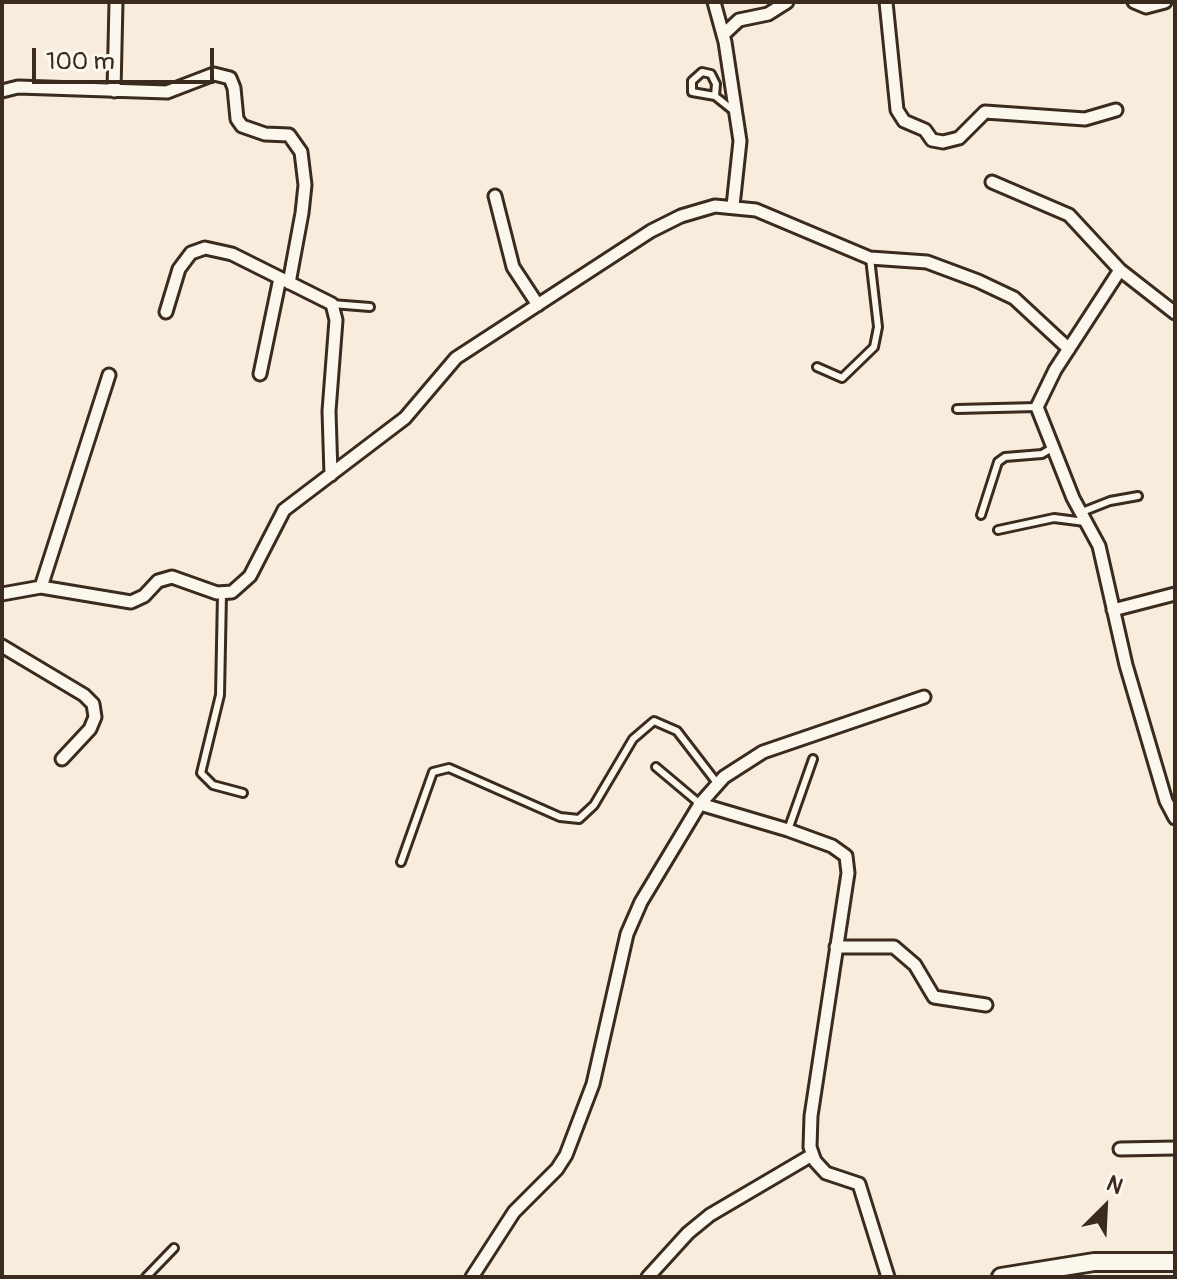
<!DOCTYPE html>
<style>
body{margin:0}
#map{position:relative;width:1177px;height:1279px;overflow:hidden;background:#f8eddc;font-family:Pangolin,sans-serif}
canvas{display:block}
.frame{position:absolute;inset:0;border:4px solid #3b2a1e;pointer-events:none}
.north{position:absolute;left:1065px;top:1167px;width:80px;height:80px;-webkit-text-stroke:6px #fbf7ec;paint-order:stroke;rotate:24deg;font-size:22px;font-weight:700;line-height:32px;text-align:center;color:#3b2a1e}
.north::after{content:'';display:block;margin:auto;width:28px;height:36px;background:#3b2a1e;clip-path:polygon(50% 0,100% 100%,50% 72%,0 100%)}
.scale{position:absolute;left:32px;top:48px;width:182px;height:36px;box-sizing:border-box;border:4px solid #3b2a1e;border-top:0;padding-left:10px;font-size:24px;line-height:28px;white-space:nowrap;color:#3b2a1e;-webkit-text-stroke:6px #fbf7ec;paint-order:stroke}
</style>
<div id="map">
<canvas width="1177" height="1279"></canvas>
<div class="frame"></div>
<div class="north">N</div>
<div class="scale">100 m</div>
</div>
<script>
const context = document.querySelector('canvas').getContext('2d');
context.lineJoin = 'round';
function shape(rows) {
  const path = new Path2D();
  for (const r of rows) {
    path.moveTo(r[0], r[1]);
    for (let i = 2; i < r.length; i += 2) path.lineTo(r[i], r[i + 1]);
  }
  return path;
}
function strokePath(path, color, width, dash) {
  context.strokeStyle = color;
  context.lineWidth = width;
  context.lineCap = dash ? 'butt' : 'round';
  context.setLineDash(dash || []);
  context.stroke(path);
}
const lane = shape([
 [715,96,716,84,711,74,702,72,692,81,692,92,715,96,735,112],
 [332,304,370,307],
 [817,367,842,378,874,347,878,327,870,258],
 [957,409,1037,407],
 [1082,512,1110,501,1138,496],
 [981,515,998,462,1005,457,1042,454,1052,448],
 [998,530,1054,518,1085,522],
 [222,594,220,695,201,773,213,785,243,793],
 [656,767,700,804],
 [788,830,813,759],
 [401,862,433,772,449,768,560,817,579,819,594,805,633,739,654,721,677,731,717,783],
 [146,1277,174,1248]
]);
const street = shape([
 [714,2,725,42,740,141,733,206],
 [886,2,897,110,904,121,925,130,932,140,943,142,959,138,985,112,1085,119,1116,110],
 [1134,2,1146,7,1165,2],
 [723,35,739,20,768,14,787,2],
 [2,91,18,87,167,92,214,74,230,78,234,88,237,119,242,126,265,134,289,135,301,152,305,185,302,213,289,283],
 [114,91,116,2],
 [992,182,1069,215,1120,270,1175,313],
 [495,196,513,267,538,305],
 [1120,270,1055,370,1037,407,1073,498,1099,546,1126,665,1166,801,1175,818],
 [166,312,179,269,191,253,205,248,232,254,332,304,336,320,329,411,331,475],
 [260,374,280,278],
 [41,587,109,375],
 [2,594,41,587,131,602,144,596,158,581,172,577,217,593,232,592,250,576,284,510,405,418,456,358,651,231,681,216,715,206,756,210,870,258,927,262,978,281,1014,298,1069,349],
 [1113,610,1175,594],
 [2,646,84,695,93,704,95,717,90,729,62,759],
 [700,804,724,777,763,752,924,697],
 [836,947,894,947,915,965,934,997,986,1005],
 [1120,1149,1175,1148],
 [472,1277,514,1212,557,1169,566,1155,593,1084,627,934,641,902,700,804,788,830,832,846,846,856,848,873,811,1116,810,1147,815,1161,826,1173,859,1184,888,1277],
 [648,1277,688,1233,710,1215,812,1155]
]);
const secondary = shape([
 [1001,1277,1094,1262,1175,1262]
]);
strokePath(lane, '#3b2a1e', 12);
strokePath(street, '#3b2a1e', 17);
strokePath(secondary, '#3b2a1e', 22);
strokePath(lane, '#fbf7ec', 6);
strokePath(street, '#fbf7ec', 11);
strokePath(secondary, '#fbf7ec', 16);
</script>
